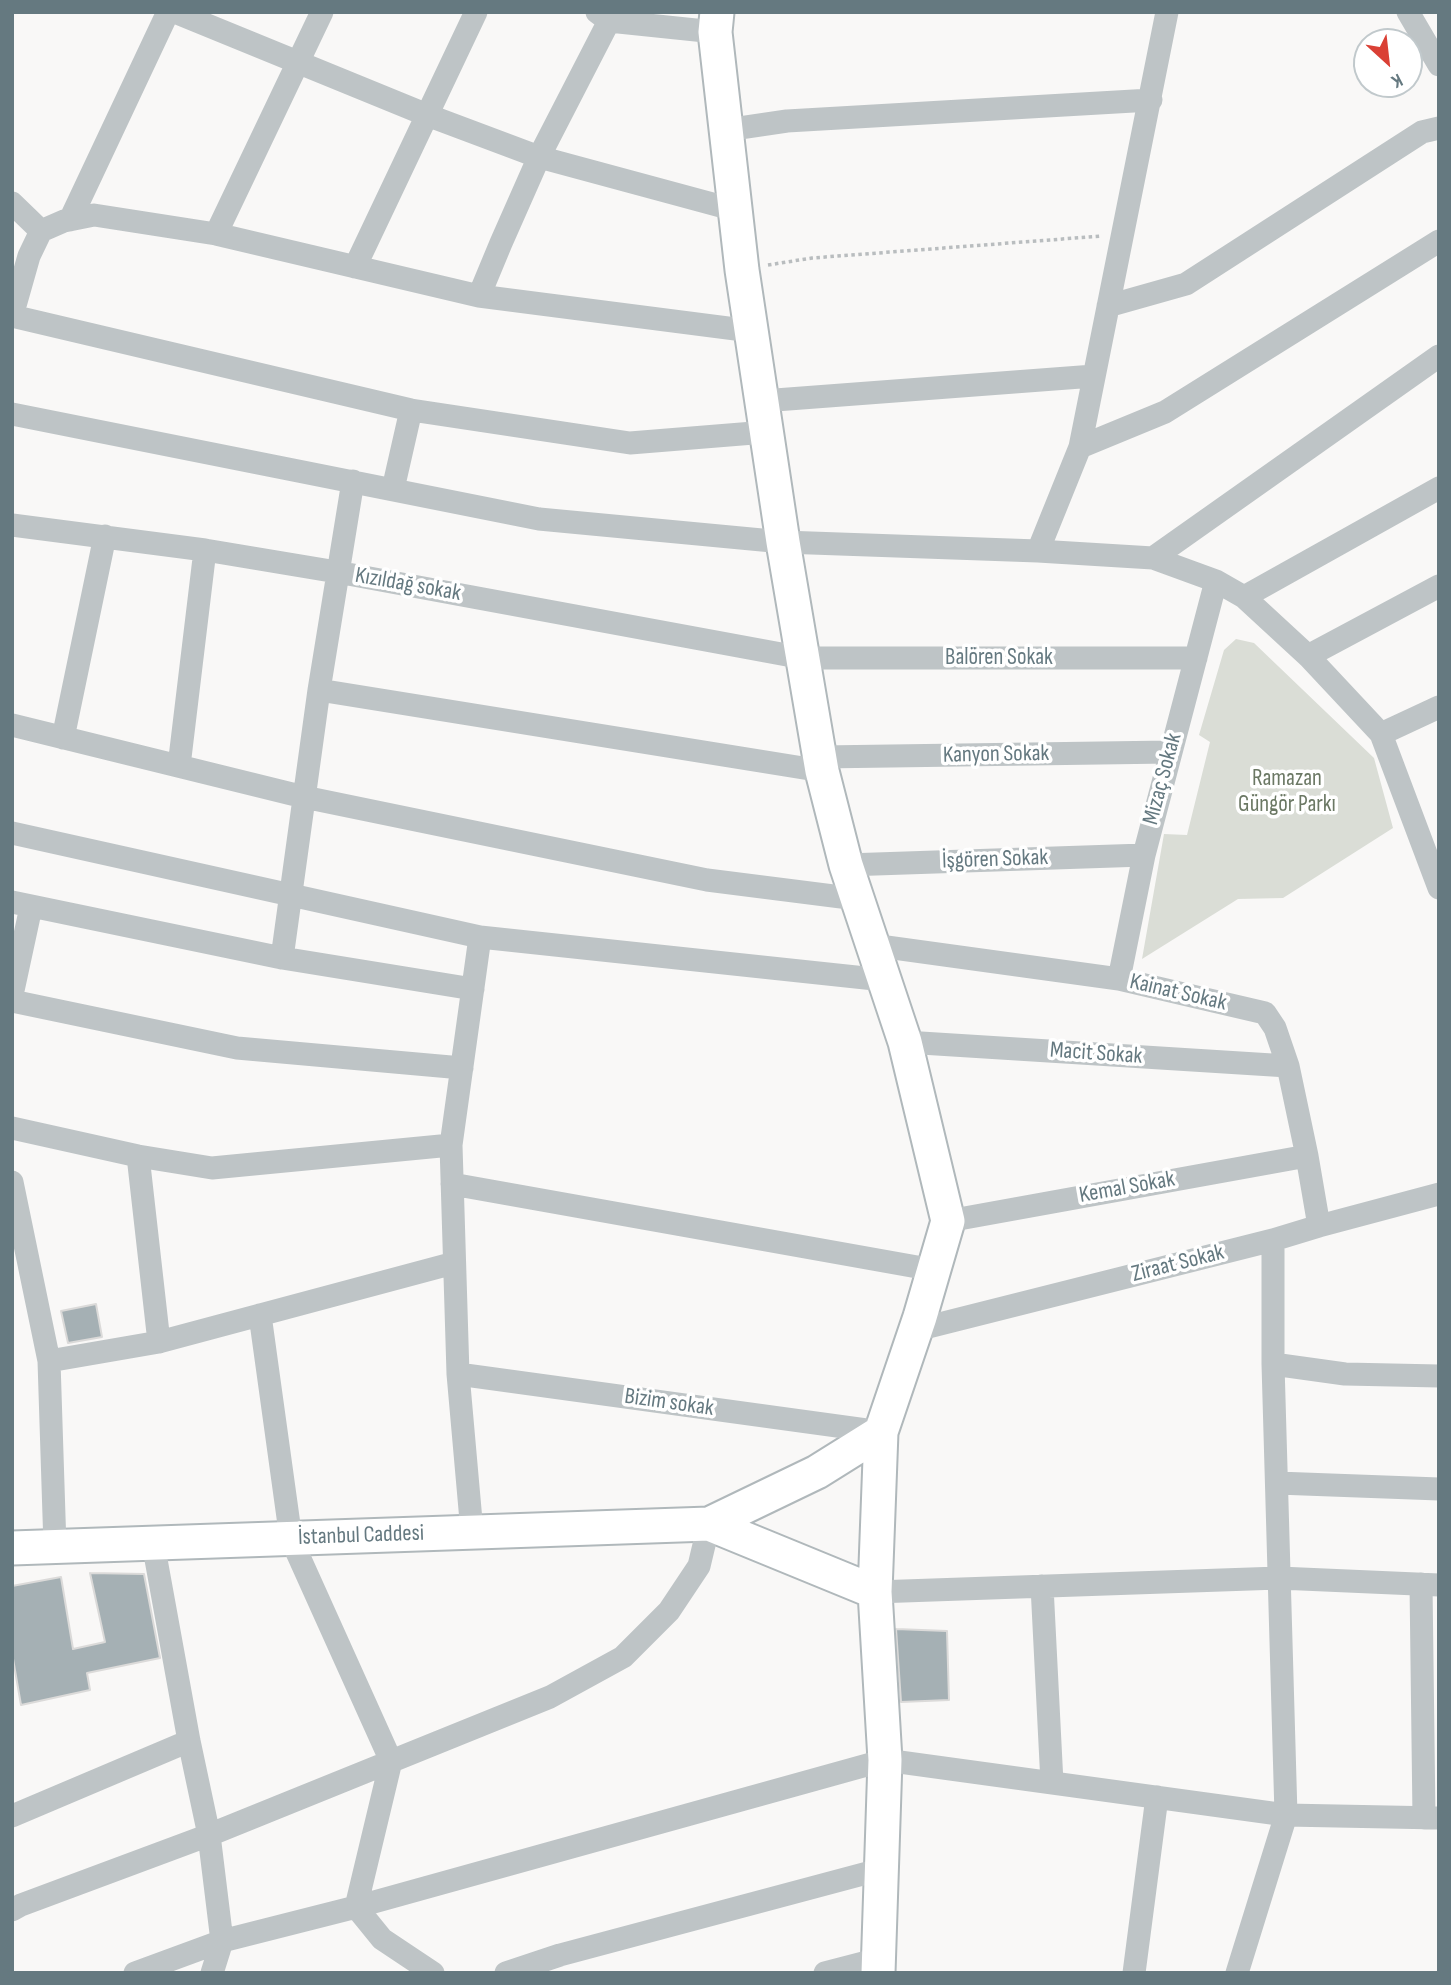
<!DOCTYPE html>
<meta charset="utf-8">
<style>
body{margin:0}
#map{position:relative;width:1451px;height:1985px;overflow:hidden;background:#f9f8f7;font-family:"Sofia Sans Condensed",sans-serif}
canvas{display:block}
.frame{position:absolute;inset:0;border:14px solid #657980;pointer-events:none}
.north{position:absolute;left:1353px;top:28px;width:70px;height:70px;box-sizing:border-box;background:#fff;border:2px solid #c1c9cc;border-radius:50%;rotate:153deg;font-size:19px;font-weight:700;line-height:28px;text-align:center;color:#657980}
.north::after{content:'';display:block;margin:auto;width:24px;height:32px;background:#da4035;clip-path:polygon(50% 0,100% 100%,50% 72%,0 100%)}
</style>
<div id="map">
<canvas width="1451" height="1985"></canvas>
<div class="frame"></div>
<div class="north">K</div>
</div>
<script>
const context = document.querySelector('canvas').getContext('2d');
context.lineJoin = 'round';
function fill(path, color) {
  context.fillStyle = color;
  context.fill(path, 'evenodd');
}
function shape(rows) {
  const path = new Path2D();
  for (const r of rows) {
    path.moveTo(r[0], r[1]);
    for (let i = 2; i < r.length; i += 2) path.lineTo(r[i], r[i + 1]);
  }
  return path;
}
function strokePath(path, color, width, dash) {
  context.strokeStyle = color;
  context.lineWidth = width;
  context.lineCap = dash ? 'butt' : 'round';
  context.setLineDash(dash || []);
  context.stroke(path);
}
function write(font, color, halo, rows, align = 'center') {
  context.font = font + ' "Sofia Sans Condensed",sans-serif';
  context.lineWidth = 7;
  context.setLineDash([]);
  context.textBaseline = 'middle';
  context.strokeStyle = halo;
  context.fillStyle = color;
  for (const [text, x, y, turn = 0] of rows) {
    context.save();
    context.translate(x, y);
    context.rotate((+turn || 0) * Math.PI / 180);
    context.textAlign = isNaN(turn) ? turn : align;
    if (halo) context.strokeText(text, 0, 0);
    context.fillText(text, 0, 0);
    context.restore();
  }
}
fill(shape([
 [1236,639,1254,643,1374,758,1393,828,1283,898,1238,899,1142,959,1164,834,1187,835,1210,742,1199,735,1224,650]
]), '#daddd6');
const building = shape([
 [96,1304,102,1337,68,1343,61,1311,96,1304],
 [90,1573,144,1574,160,1658,87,1673,90,1690,21,1705,12,1653,12,1586,61,1577,73,1649,105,1642,90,1573],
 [896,1629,947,1631,949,1700,901,1702,896,1629]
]);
fill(building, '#a5b0b4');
strokePath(building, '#dbdad9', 2);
const secondary = shape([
 [717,12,715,32,742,270,783,542,822,771,846,865,905,1042,948,1221,920,1317,881,1432,875,1592,885,1760,878,1973],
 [709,1524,817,1472,881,1432],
 [12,1548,709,1524,875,1592]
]);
strokePath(secondary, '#b0b8bb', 37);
strokePath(shape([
 [768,265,812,258,1102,236]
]), '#b9bdbf', 3.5, [3.5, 3.5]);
strokePath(shape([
 [175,12,427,115,539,157,735,210],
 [597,12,609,21,715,32],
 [1408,12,1439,65],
 [726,130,787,121,1151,100],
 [12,203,41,231],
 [70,220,168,12],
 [216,234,322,12],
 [355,267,476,12],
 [479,296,501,243,539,157,609,21],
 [1108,306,1186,284,1422,132,1439,128],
 [12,316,29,256,41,231,64,221,94,215,216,234,479,296,751,331],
 [12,316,411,410,630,443,766,432],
 [762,401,1094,376],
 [12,414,539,519,783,542,1038,551,1153,558,1216,581,1244,597,1308,656,1381,734,1439,888],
 [1080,447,1167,12],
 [393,489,411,410],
 [12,525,205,550,337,572,803,658,1196,658],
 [1038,551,1080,447,1165,412,1439,241],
 [1153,558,1439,356],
 [1244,597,1439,488],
 [1308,656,1439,586],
 [319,690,822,771],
 [12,725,304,797,707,880,857,899],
 [1381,734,1439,707],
 [63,738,105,536],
 [821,757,1170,752],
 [179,766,205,550],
 [12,833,480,937,884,980],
 [846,865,1144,855],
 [12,902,282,958,473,989],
 [872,945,1119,979,1265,1013,1275,1028,1288,1066,1307,1156,1319,1226],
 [282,958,319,690,353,481],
 [1119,979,1144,855,1216,581],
 [12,995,31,907],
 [12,1001,237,1048,462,1068],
 [905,1042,1288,1066],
 [12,1128,138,1156,212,1168,451,1145],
 [138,1156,159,1342],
 [12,1182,49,1361,55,1547],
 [452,1184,934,1270],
 [948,1221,1307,1156],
 [260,1315,291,1539,391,1761,356,1907,382,1939,433,1973],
 [916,1330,1273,1240,1319,1226,1439,1194],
 [49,1361,159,1342,454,1263],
 [1273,1364,1345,1374,1439,1376],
 [458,1374,881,1432],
 [1277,1483,1439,1489],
 [472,1532,458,1374,451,1145,480,937],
 [153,1543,189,1741,209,1835,222,1941,212,1973],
 [1421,1584,1424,1818],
 [1042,1586,1052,1783],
 [875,1592,1279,1578,1439,1585],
 [12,1816,189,1741],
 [12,1910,21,1905,209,1835,550,1697,623,1657,669,1611,699,1566,709,1524],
 [135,1973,222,1941,356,1907,885,1760,1286,1815,1439,1818],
 [506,1973,560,1955,882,1869],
 [825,1973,879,1959],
 [1134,1973,1157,1797],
 [1237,1973,1286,1815,1273,1364,1273,1240]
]), '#bec4c6', 23);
strokePath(secondary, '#fff', 33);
write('23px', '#657980', '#fff', [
 ["Kızıldağ sokak",408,585,10],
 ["Balören Sokak",999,658],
 ["Kanyon Sokak",996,755,-1],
 ["Mizaç Sokak",1163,779,-75],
 ["İşgören Sokak",995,860,-2],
 ["Kainat Sokak",1178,993,13],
 ["Macit Sokak",1096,1054,4],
 ["Kemal Sokak",1127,1188,-10],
 ["Ziraat Sokak",1178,1264,-14],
 ["Bizim sokak",669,1403,8],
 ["İstanbul Caddesi",361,1536,-2]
]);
write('23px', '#6b7864', '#fff', [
 ["Ramazan",1287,779],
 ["Güngör Parkı",1287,805]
]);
</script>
